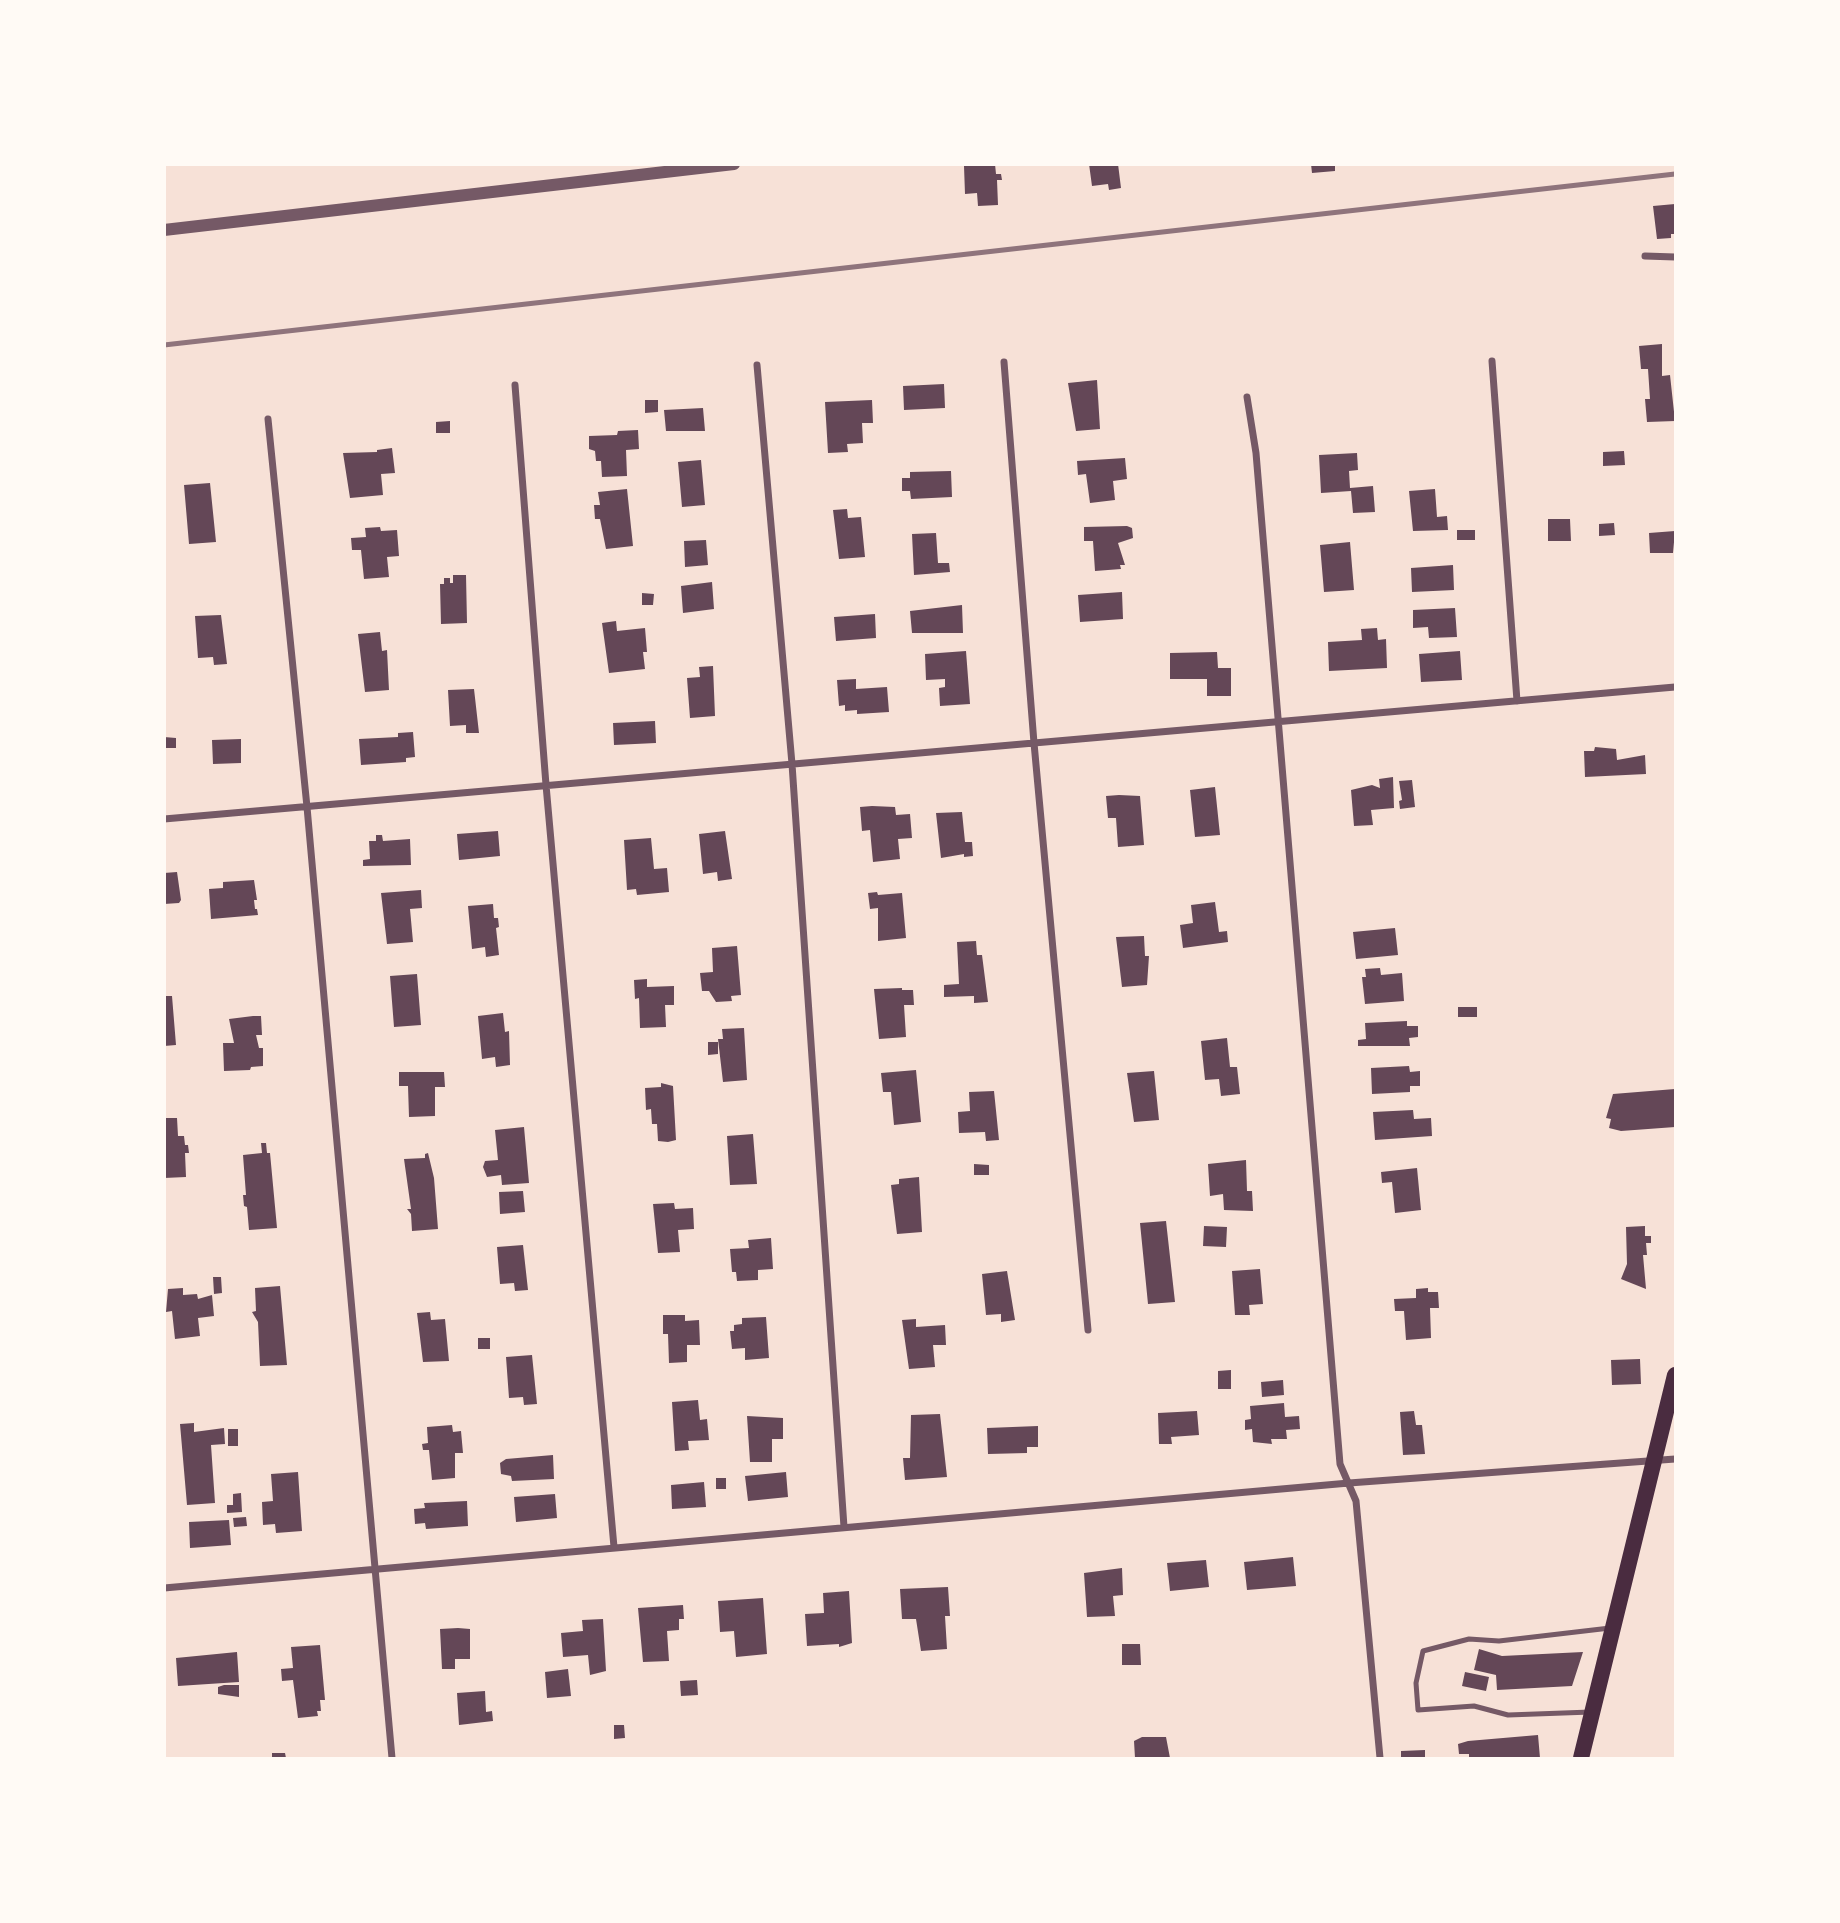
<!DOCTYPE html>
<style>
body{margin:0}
#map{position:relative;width:1840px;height:1923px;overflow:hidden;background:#f7e1d7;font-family:Commissioner,sans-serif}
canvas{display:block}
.frame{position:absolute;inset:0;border:166px solid #fffaf5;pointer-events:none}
</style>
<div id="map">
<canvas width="1840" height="1923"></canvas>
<div class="frame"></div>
</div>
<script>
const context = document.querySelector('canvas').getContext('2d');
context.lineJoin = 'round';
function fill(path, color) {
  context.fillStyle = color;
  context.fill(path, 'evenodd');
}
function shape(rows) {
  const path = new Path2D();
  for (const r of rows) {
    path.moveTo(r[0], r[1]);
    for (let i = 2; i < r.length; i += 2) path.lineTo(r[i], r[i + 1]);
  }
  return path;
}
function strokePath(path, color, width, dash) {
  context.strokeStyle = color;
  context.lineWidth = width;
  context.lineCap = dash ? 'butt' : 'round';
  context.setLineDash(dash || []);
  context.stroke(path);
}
fill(shape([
 [995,164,996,174,1001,174,1002,180,997,180,998,205,978,206,977,193,965,194,964,166],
 [1089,164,1118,164,1121,188,1109,190,1108,184,1092,186],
 [1311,164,1335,164,1335,171,1312,173],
 [1675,204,1675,234,1671,234,1671,238,1657,239,1653,206],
 [1662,344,1662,376,1670,375,1675,421,1647,422,1645,399,1650,399,1648,369,1641,369,1639,346],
 [1097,380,1100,429,1076,431,1068,383],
 [944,384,945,408,904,410,903,386],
 [645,400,658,400,658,412,645,413],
 [872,400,873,423,862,423,863,443,847,444,848,452,828,453,825,402],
 [703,408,705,431,666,431,664,410],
 [450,421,450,433,436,433,436,422],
 [638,430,639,449,626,450,627,476,602,477,601,461,596,461,595,451,589,449,589,436,617,435,618,431],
 [392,448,395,473,381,474,383,495,350,498,343,453,377,452,377,450],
 [1624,451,1625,465,1603,466,1603,452],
 [1357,453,1358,470,1349,471,1350,488,1373,486,1375,512,1353,513,1351,491,1321,493,1319,455],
 [1125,458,1127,479,1113,481,1115,500,1090,503,1086,474,1078,475,1077,461],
 [701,460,705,505,682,507,678,462],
 [951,471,952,497,911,499,910,491,902,491,902,478,910,478,910,472],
 [210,483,216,542,189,544,184,485],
 [627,489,633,546,606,549,600,519,595,519,594,505,600,505,598,492],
 [1435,489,1437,517,1447,516,1448,530,1413,531,1409,491],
 [847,509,848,518,861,517,865,557,839,559,833,510],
 [1548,519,1570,519,1571,541,1548,541],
 [1614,523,1615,535,1599,536,1599,524],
 [1127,526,1132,528,1133,538,1118,543,1125,565,1120,565,1121,569,1095,571,1093,541,1084,541,1084,527],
 [380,527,381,531,397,530,399,556,387,557,389,577,364,579,361,550,352,550,351,538,366,537,365,528],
 [1457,530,1475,530,1475,540,1457,540],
 [1675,531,1673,553,1650,553,1649,533],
 [936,533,938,563,949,563,950,572,914,575,912,534],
 [706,540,708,565,685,567,684,541],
 [1350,542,1354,590,1324,592,1320,545],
 [1453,565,1454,590,1412,592,1411,568],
 [453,575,466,575,467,623,441,624,440,584,444,584,444,578,450,578,450,583,453,583],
 [712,582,714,609,683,613,681,586],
 [1122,592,1123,619,1080,622,1078,595],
 [642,593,654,594,653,605,642,605],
 [962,605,963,633,912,633,910,611],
 [1455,608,1457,637,1429,638,1428,627,1413,628,1413,610],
 [875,614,876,638,836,641,834,617],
 [221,615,227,664,214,665,213,657,198,658,195,616],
 [616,621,617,631,645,628,647,652,643,652,645,669,609,673,602,623],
 [1377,628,1378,640,1386,639,1387,668,1329,671,1328,642,1362,640,1361,629],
 [380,632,382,651,387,650,389,690,365,692,358,634],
 [966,651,970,704,940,706,939,688,945,687,945,679,926,680,925,654],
 [1460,651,1462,680,1421,682,1419,654],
 [1217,652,1218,668,1231,668,1231,696,1207,696,1207,679,1170,679,1170,653],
 [713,666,715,716,690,718,687,678,700,677,699,667],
 [856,679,856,689,887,687,889,712,857,714,857,710,845,711,845,705,839,706,837,680],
 [474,689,479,733,466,733,466,725,450,726,448,690],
 [655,721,656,743,614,745,613,723],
 [413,732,415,757,406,758,406,762,361,765,359,739,398,737,398,733],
 [164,737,176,738,176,748,164,748],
 [241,739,241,763,213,764,212,740],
 [1595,747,1616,749,1617,760,1645,755,1646,774,1585,777,1584,751,1594,751],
 [1393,777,1394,808,1371,810,1373,825,1354,826,1351,790,1372,785,1380,788,1379,779],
 [1412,780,1415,807,1400,809,1399,801,1402,800,1399,781],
 [1215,787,1220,835,1195,837,1190,790],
 [1119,795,1140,796,1144,845,1118,847,1116,818,1108,818,1106,796],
 [872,806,895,807,896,815,910,814,912,838,898,839,900,859,873,862,870,830,862,831,860,807],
 [962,812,965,842,972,842,973,856,964,857,964,854,941,858,936,813],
 [498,831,500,856,459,860,457,834],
 [725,831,732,879,718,881,717,872,703,874,699,834],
 [376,835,382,835,383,841,410,839,411,865,363,866,363,860,370,859,369,841,376,841],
 [651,838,654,869,667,868,669,892,637,895,636,889,627,890,624,840],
 [177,872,181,900,179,903,164,904,164,873],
 [254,880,257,900,254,900,255,909,257,909,258,915,211,919,209,889,223,888,223,882],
 [421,890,422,908,410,909,413,942,387,944,381,893],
 [877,892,878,895,902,893,906,938,878,941,878,908,870,909,868,893],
 [1215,902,1219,932,1227,931,1228,942,1183,948,1180,925,1193,923,1191,905],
 [493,904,494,918,498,918,499,927,496,928,499,955,486,957,485,947,472,949,468,906],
 [1395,928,1398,955,1356,959,1353,932],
 [1144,936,1145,956,1149,956,1147,985,1122,987,1116,937],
 [976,941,977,955,982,955,988,1002,974,1003,974,996,944,997,944,985,959,984,957,942],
 [737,946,741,995,731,996,732,1001,716,1002,709,991,702,991,700,973,713,972,712,948],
 [1380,968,1381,975,1402,973,1404,1001,1365,1004,1362,977,1366,977,1365,969],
 [417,974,421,1025,394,1027,390,976],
 [647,979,647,987,674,986,674,1005,665,1005,666,1027,640,1028,639,998,635,999,634,980],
 [902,988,902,990,913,990,914,1005,904,1005,906,1037,879,1039,874,989],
 [164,996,172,996,176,1045,164,1046],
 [1458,1007,1477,1007,1477,1017,1458,1017],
 [503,1013,505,1032,509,1031,510,1065,496,1067,495,1057,482,1059,478,1016],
 [253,1016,261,1016,262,1035,256,1035,259,1048,263,1048,263,1066,251,1067,250,1070,224,1071,223,1043,234,1043,229,1019],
 [1407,1021,1407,1026,1418,1026,1418,1037,1409,1038,1410,1046,1358,1046,1358,1040,1366,1039,1365,1023],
 [744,1028,747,1080,723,1082,718,1039,723,1039,722,1029],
 [1227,1038,1230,1067,1237,1067,1240,1094,1221,1096,1219,1079,1205,1080,1201,1041],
 [708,1042,718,1042,718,1054,708,1055],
 [1409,1066,1410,1072,1420,1071,1420,1086,1410,1086,1410,1092,1372,1094,1371,1068],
 [916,1070,921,1122,894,1125,891,1092,883,1092,881,1073],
 [1154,1071,1159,1120,1134,1122,1127,1073],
 [399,1072,444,1072,445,1087,435,1087,435,1116,409,1117,408,1086,399,1086],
 [661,1083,673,1086,676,1140,668,1142,658,1141,657,1124,652,1124,651,1109,646,1110,645,1088,661,1087],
 [1675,1089,1675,1127,1621,1131,1609,1128,1611,1119,1606,1118,1613,1094],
 [994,1091,999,1140,986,1141,985,1132,959,1133,958,1112,970,1111,969,1092],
 [1413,1110,1414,1119,1431,1118,1432,1136,1375,1140,1373,1112],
 [164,1118,177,1118,178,1136,184,1136,185,1145,188,1145,189,1153,185,1153,186,1177,164,1178],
 [524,1127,529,1183,502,1185,501,1175,487,1177,483,1167,485,1161,498,1160,495,1130],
 [753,1134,757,1184,730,1185,727,1136],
 [261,1143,266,1143,267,1153,270,1153,277,1228,249,1230,247,1207,244,1206,243,1195,246,1195,243,1155,262,1153],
 [428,1153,434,1178,438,1229,412,1231,411,1214,407,1209,411,1209,404,1159,425,1158,425,1154],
 [1246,1160,1247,1191,1252,1191,1253,1211,1224,1210,1223,1194,1210,1196,1208,1164],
 [974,1164,989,1165,989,1175,974,1175],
 [1417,1168,1421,1210,1395,1213,1392,1182,1382,1183,1381,1172],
 [919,1177,922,1232,897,1234,891,1185,899,1184,899,1179],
 [523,1191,525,1212,500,1214,499,1192],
 [674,1203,675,1209,693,1208,694,1229,678,1230,680,1252,658,1253,653,1204],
 [1166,1221,1175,1302,1148,1304,1140,1223],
 [1204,1226,1227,1227,1226,1247,1203,1246],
 [1645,1226,1645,1236,1651,1236,1651,1243,1646,1243,1647,1255,1643,1255,1646,1289,1621,1279,1627,1264,1626,1227],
 [771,1238,773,1269,758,1270,758,1280,737,1281,736,1272,732,1272,730,1249,749,1248,748,1240],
 [523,1245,528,1290,515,1291,514,1283,500,1284,497,1247],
 [1260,1269,1263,1304,1249,1305,1250,1315,1235,1315,1232,1271],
 [1007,1271,1015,1320,1001,1322,1001,1314,986,1315,982,1274],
 [213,1277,221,1277,222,1293,214,1294],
 [280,1286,287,1365,260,1366,258,1322,252,1312,256,1311,255,1288],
 [183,1288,183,1295,197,1294,198,1299,212,1295,214,1316,198,1318,200,1336,175,1339,172,1311,166,1312,168,1289],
 [1428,1288,1428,1292,1438,1292,1439,1308,1430,1308,1431,1338,1406,1340,1404,1311,1395,1311,1394,1299,1416,1298,1416,1289],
 [430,1312,431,1320,445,1319,449,1361,423,1362,417,1313],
 [663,1315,685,1315,685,1321,699,1320,700,1345,687,1345,687,1362,669,1363,668,1334,663,1334],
 [766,1317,769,1358,745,1360,745,1348,732,1349,730,1331,734,1331,734,1325,742,1324,742,1318],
 [916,1319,916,1327,945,1325,946,1345,933,1345,935,1367,909,1369,902,1320],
 [478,1338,490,1338,490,1349,478,1349],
 [532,1355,537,1404,524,1405,523,1397,509,1398,506,1357],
 [1640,1359,1641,1384,1612,1385,1611,1360],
 [1231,1370,1231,1389,1218,1389,1218,1371],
 [1283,1380,1284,1395,1262,1397,1261,1382],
 [698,1400,700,1420,707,1419,709,1440,688,1441,689,1450,675,1451,672,1402],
 [1284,1403,1285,1417,1299,1416,1300,1429,1286,1430,1287,1439,1271,1439,1272,1444,1253,1442,1252,1429,1245,1430,1245,1420,1251,1419,1250,1406],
 [1197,1411,1199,1435,1171,1437,1172,1444,1159,1444,1158,1413],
 [1414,1411,1416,1425,1422,1425,1425,1454,1403,1455,1400,1412],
 [940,1414,947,1477,905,1480,903,1458,910,1458,911,1415],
 [747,1416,783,1418,783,1439,772,1439,772,1462,750,1462],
 [194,1423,194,1432,224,1428,225,1444,211,1445,215,1503,187,1505,180,1424],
 [452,1425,453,1432,461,1431,463,1453,455,1453,455,1478,432,1480,429,1450,423,1450,422,1444,428,1443,427,1427],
 [1038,1426,1038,1447,1027,1447,1027,1453,988,1454,987,1428],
 [228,1429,238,1429,238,1446,228,1446],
 [553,1455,554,1479,512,1481,511,1476,501,1474,500,1463,506,1459],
 [298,1472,302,1531,276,1533,275,1524,263,1525,262,1502,273,1501,271,1474],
 [786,1472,788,1497,748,1501,745,1476],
 [716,1478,726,1478,726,1489,716,1489],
 [704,1482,706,1507,672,1509,671,1485],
 [241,1493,242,1512,227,1513,227,1505,233,1505,233,1494],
 [555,1494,557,1518,516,1522,514,1497],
 [467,1501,468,1526,426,1529,425,1523,415,1524,414,1509,425,1508,424,1503],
 [246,1517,247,1526,234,1527,233,1518],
 [229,1520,231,1545,190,1548,189,1522],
 [1293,1557,1296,1586,1247,1590,1244,1562],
 [1206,1560,1209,1587,1170,1591,1167,1563],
 [1122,1568,1123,1595,1113,1596,1115,1616,1087,1617,1084,1573],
 [948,1587,950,1616,945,1616,947,1649,921,1651,916,1619,902,1619,900,1589],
 [849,1591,852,1643,839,1647,839,1644,807,1646,805,1614,824,1613,823,1593],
 [763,1598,767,1654,736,1657,734,1631,720,1632,718,1601],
 [683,1605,684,1619,679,1619,679,1630,667,1631,669,1661,643,1662,638,1608],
 [603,1619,606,1671,590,1675,588,1655,563,1657,561,1633,583,1631,582,1620],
 [458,1628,470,1629,470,1659,455,1659,455,1669,442,1669,440,1629],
 [1122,1644,1140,1644,1141,1665,1122,1665],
 [320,1645,325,1700,320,1700,321,1711,317,1711,318,1716,298,1718,293,1680,282,1681,281,1669,293,1668,291,1647],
 [1479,1649,1502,1656,1583,1652,1572,1686,1497,1690,1496,1675,1474,1670],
 [237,1652,239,1682,178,1686,176,1658],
 [568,1669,571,1696,547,1698,545,1672],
 [1465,1672,1489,1677,1486,1691,1462,1686],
 [697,1680,698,1695,681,1696,680,1681],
 [224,1685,239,1685,239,1697,218,1694,218,1687],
 [485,1691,486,1712,492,1711,493,1721,459,1725,457,1693],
 [614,1725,624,1725,625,1738,614,1739],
 [1538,1735,1540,1758,1469,1758,1469,1754,1459,1754,1458,1744,1468,1741],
 [1142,1737,1166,1737,1170,1758,1135,1758,1134,1741],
 [1425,1750,1425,1758,1401,1758,1401,1751],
 [272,1753,285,1753,286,1758,272,1758]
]), '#644757');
strokePath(shape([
 [1591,1712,1508,1715,1474,1706,1418,1710,1416,1683,1423,1651,1469,1639,1499,1641,1610,1628]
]), '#755966', 5);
strokePath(shape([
 [1645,256,1675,257],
 [1492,361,1517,701],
 [1004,362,1034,743,1088,1330],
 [757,365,792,764,844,1527],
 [515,385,546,785,614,1547],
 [1247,397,1256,453,1340,1464,1356,1501,1380,1758],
 [268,419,307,807,392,1758],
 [164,819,1675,687],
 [164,1588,1349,1483,1675,1459]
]), '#755966', 7);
strokePath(shape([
 [164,230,734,164]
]), '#755966', 12);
strokePath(shape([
 [1581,1758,1675,1375]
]), '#4a2c40', 16);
strokePath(shape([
 [164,345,1675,174]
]), '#8f747c', 5);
</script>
